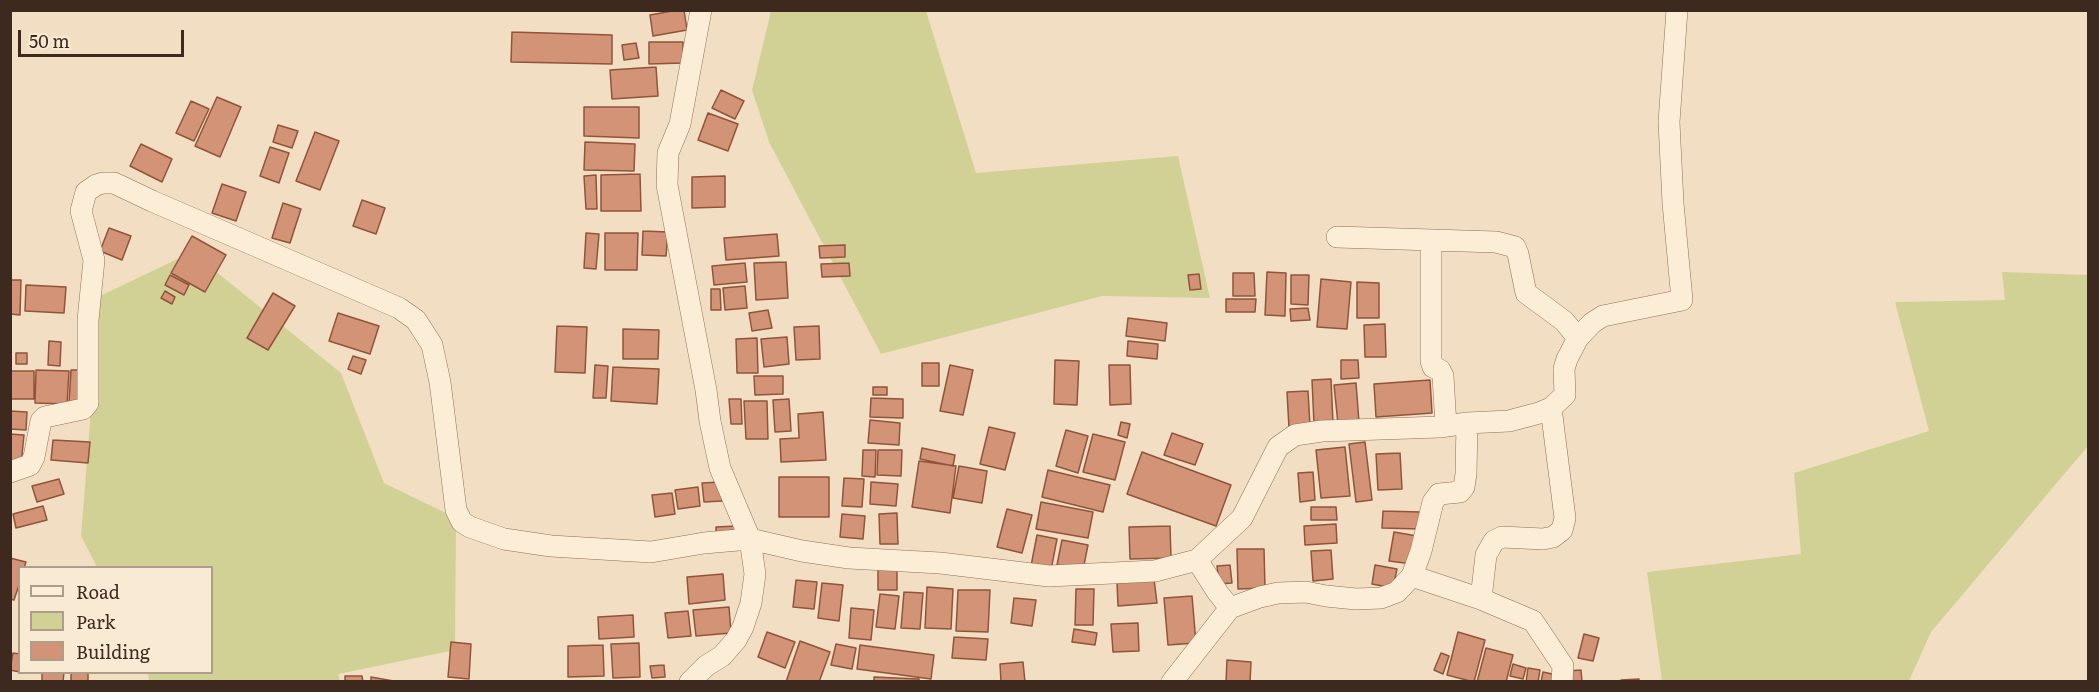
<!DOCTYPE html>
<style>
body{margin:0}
#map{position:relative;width:2099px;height:692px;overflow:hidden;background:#f2dfc3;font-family:Literata,serif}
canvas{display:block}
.frame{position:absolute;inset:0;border:12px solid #3d291d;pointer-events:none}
.legend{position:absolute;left:18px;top:566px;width:195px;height:108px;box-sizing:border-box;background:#f9ead4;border:2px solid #ae9d8b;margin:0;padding:8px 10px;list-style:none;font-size:18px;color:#3d291d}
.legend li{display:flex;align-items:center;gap:12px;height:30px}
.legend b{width:30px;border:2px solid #ae9d8b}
.scale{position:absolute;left:18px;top:30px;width:166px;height:27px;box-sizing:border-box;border:3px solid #3d291d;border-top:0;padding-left:8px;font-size:18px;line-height:21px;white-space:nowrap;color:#3d291d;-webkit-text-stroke:4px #f9ead4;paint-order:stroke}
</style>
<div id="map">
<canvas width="2099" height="692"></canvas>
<div class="frame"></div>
<ul class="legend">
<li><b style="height:8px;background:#fcedd7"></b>Road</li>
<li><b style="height:16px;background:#d1d196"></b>Park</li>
<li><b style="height:16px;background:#d39376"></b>Building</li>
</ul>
<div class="scale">50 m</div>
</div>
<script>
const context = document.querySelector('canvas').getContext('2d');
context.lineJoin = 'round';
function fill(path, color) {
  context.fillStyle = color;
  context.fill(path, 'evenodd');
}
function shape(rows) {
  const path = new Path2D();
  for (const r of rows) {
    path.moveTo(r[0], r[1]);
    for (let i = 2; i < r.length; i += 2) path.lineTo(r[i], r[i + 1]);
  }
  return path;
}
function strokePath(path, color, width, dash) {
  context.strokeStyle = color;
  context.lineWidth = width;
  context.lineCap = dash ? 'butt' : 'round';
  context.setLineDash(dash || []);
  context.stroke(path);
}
fill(shape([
 [771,11,926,11,976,173,1178,156,1210,298,1102,296,881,354,769,142,752,90],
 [192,252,341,373,384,483,456,518,455,650,338,674,340,681,149,681,148,673,212,672,212,568,97,567,81,536,100,296],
 [2002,272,2088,275,2088,446,1931,632,1909,681,1662,681,1647,572,1801,554,1794,473,1929,431,1895,302,2005,300]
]), '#d1d196');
const building = shape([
 [678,10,684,10,687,30,653,36,650,15,678,10],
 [512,32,612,35,612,64,511,62,512,32],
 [649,42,683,42,683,63,649,64,649,42],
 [636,43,639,58,624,60,622,45,636,43],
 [656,67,658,96,612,99,610,70,656,67],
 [721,90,744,101,735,119,712,108,721,90],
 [217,97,241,107,220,157,195,146,217,97],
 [191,101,209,109,194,141,176,133,191,101],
 [584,107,639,107,639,138,584,136,584,107],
 [708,113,738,124,728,151,698,140,708,113],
 [278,125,298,131,292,148,273,142,278,125],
 [315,132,339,141,320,190,296,181,315,132],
 [585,142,635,144,634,171,584,170,585,142],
 [141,144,172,159,162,182,130,166,141,144],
 [270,147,289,153,279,183,260,176,270,147],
 [640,174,641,211,601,211,601,175,640,174],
 [596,175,597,209,586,209,584,176,596,175],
 [725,176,725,207,692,208,692,177,725,176],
 [222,184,246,192,236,221,212,213,222,184],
 [362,200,385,208,376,234,353,226,362,200],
 [283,203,301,209,290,243,272,238,283,203],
 [109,228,131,236,122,260,100,251,109,228],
 [643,231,668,232,666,256,642,255,643,231],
 [586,233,599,234,596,269,584,268,586,233],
 [605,233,638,233,637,270,605,270,605,233],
 [777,234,779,256,726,260,724,238,777,234],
 [192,236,226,255,205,292,171,273,192,236],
 [845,245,845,257,820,258,819,246,845,245],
 [786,262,788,298,756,300,754,263,786,262],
 [745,263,747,282,714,285,712,266,745,263],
 [849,263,850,276,822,277,821,264,849,263],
 [1267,272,1286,273,1285,316,1265,315,1267,272],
 [1233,273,1254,273,1255,296,1233,296,1233,273],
 [1199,274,1201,289,1190,290,1188,275,1199,274],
 [170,275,189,285,184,295,165,285,170,275],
 [1291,275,1309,275,1308,305,1291,304,1291,275],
 [1321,279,1351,282,1347,329,1317,327,1321,279],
 [10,280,21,280,20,315,10,314,10,280],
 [1357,282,1379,283,1379,318,1357,318,1357,282],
 [26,285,66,287,64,313,25,311,26,285],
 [745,286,747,308,725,310,723,288,745,286],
 [711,289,720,289,721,310,711,310,711,289],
 [165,291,175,297,172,304,161,298,165,291],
 [273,293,295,306,268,350,247,338,273,293],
 [1226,299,1256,299,1255,312,1226,312,1226,299],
 [1308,308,1310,320,1291,321,1290,309,1308,308],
 [768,310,772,328,752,331,749,313,768,310],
 [338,313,379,326,370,354,329,341,338,313],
 [1128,318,1167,323,1165,341,1126,336,1128,318],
 [1385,324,1386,357,1365,357,1364,325,1385,324],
 [557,326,587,327,585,373,555,372,557,326],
 [819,326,820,359,796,360,794,327,819,326],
 [623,329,659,330,658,359,623,359,623,329],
 [787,337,789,364,764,367,761,339,787,337],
 [757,338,758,373,737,373,736,339,757,338],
 [49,341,61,342,60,366,48,365,49,341],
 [1128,341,1158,344,1157,359,1127,356,1128,341],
 [16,353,27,353,27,364,16,364,16,353],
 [353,356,366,360,361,374,348,369,353,356],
 [1055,360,1079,361,1077,405,1054,404,1055,360],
 [1341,360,1358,360,1359,378,1341,379,1341,360],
 [922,363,939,363,939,386,922,386,922,363],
 [595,365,608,366,606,398,593,398,595,365],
 [950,365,973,370,963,415,940,411,950,365],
 [1109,365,1130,365,1131,404,1110,405,1109,365],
 [613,367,659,369,657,404,611,401,613,367],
 [36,370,69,371,67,404,35,403,36,370],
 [71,370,83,370,82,403,69,403,71,370],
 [10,371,34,371,34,399,10,399,10,371],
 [754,376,783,376,783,394,755,395,754,376],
 [1331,379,1333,423,1314,424,1312,380,1331,379],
 [1430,380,1432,413,1376,417,1374,384,1430,380],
 [1356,383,1359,422,1338,424,1334,385,1356,383],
 [873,387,887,387,887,395,873,395,873,387],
 [1308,391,1310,426,1289,428,1287,392,1308,391],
 [871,398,903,399,903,418,870,417,871,398],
 [729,399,741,399,742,424,731,424,729,399],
 [789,399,791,431,775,432,773,400,789,399],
 [744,401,767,401,768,439,746,439,744,401],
 [10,411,27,412,26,430,10,429,10,411],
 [823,412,826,460,781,462,780,439,799,438,798,414,823,412],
 [870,420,900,423,899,445,868,443,870,420],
 [1121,422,1130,424,1127,438,1118,435,1121,422],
 [989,427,1015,433,1005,470,980,464,989,427],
 [1066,430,1088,436,1078,473,1056,466,1066,430],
 [1172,433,1203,444,1195,465,1164,455,1172,433],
 [10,434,24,435,21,465,10,464,10,434],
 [1093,434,1125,442,1115,480,1083,472,1093,434],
 [53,440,90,442,88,463,51,460,53,440],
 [1365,442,1372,500,1356,502,1349,444,1365,442],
 [1345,447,1350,496,1321,498,1316,450,1345,447],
 [922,448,955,455,953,466,920,459,922,448],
 [863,450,876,450,875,477,862,476,863,450],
 [878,450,902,450,901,476,877,475,878,450],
 [1142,452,1231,485,1216,526,1127,494,1142,452],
 [1400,453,1402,489,1378,490,1376,454,1400,453],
 [919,461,956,466,950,513,912,507,919,461],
 [959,466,987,471,982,503,953,498,959,466],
 [1048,470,1110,485,1103,512,1042,497,1048,470],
 [1313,472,1315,500,1300,502,1298,473,1313,472],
 [779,477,829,477,829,517,779,517,779,477],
 [844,478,864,479,862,507,842,506,844,478],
 [59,479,64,494,37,502,32,486,59,479],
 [720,482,722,501,704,502,702,483,720,482],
 [871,482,898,484,896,506,870,504,871,482],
 [698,487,700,506,678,509,675,490,698,487],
 [672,493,675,514,655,517,652,495,672,493],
 [1041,502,1093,512,1088,538,1036,529,1041,502],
 [43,506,47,520,16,528,13,514,43,506],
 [1311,507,1336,507,1337,520,1311,520,1311,507],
 [1007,509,1032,515,1022,553,997,547,1007,509],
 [1383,511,1420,512,1420,529,1382,528,1383,511],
 [897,513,898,544,880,544,879,514,897,513],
 [842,514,865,516,863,539,840,537,842,514],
 [1336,524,1337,543,1305,545,1304,526,1336,524],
 [737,526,738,538,716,539,716,527,737,526],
 [1170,526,1171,558,1130,559,1129,527,1170,526],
 [1394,532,1417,536,1412,564,1389,561,1394,532],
 [1037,535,1057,539,1051,570,1031,566,1037,535],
 [1062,540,1088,545,1083,570,1057,565,1062,540],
 [1237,549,1264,549,1265,588,1238,589,1237,549],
 [1331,550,1333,579,1313,581,1311,551,1331,550],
 [10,558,26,562,24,568,20,568,20,582,14,600,10,599,10,558],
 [897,565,897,590,878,590,878,566,897,565],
 [1230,565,1232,583,1219,584,1217,566,1230,565],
 [1375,565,1397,569,1393,588,1372,584,1375,565],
 [723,574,725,600,689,604,687,577,723,574],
 [1154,579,1157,603,1118,606,1117,583,1154,579],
 [796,580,817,582,814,609,793,607,796,580],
 [822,583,843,585,839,621,818,618,822,583],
 [927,587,953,589,951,629,925,628,927,587],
 [1076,589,1094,589,1093,625,1075,625,1076,589],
 [958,590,990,590,988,632,956,631,958,590],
 [904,592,923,593,920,629,901,628,904,592],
 [880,594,899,596,895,629,876,627,880,594],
 [1192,596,1196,643,1168,645,1164,598,1192,596],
 [1014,598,1036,600,1032,626,1011,623,1014,598],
 [729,607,731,633,696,636,693,610,729,607],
 [851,608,874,610,871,640,849,638,851,608],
 [688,611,691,636,668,638,665,613,688,611],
 [633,615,634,637,599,639,598,617,633,615],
 [1138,623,1139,651,1113,652,1111,624,1138,623],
 [1074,629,1097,633,1095,645,1072,642,1074,629],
 [767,632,795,642,785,668,758,657,767,632],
 [1458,632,1485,640,1474,682,1447,675,1458,632],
 [1584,634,1599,638,1593,661,1578,658,1584,634],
 [954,637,988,639,986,660,952,658,954,637],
 [800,641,830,652,819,682,786,682,800,641],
 [451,642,471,644,469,679,448,677,451,642],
 [639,643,640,677,613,678,611,644,639,643],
 [836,644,856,648,852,669,831,665,836,644],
 [603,645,604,676,568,677,568,646,603,645],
 [860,645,934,655,931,679,857,669,860,645],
 [1486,648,1513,655,1506,682,1477,682,1486,648],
 [13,653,20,654,20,672,10,670,13,653],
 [1441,653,1449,656,1443,674,1434,670,1441,653],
 [1227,660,1251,662,1250,682,1226,682,1227,660],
 [1023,662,1025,682,1001,682,1000,664,1023,662],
 [1513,664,1526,668,1523,679,1510,676,1513,664],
 [664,665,665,677,652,678,650,666,664,665],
 [1528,668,1540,670,1538,682,1526,682,1528,668],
 [1581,670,1582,682,1567,682,1567,671,1581,670],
 [42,672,64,672,63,682,42,682,42,672],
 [71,672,88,672,88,682,71,682,71,672],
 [1543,672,1561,676,1559,682,1541,682,1543,672],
 [345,676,362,676,363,682,345,682,345,676],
 [371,677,399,682,371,682,371,677],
 [874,677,919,679,919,682,874,682,874,677],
 [1639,679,1639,682,1621,682,1621,680,1639,679]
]);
fill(building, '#d39376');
strokePath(building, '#90543b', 1.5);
const street = shape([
 [1337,237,1496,242,1515,247,1518,254,1526,293,1564,321,1578,338],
 [1431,240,1431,361,1433,367,1440,370,1443,376,1446,426],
 [10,472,30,465,34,457,41,421,45,417,83,409,88,403,88,320,94,260,81,211,86,192,96,185,103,183,114,183,152,201,399,308,416,320,432,345,440,382,456,510,462,522,470,527,504,539,551,546,651,552,704,543,750,539,802,551,849,558,940,563,1049,576,1155,571,1197,560,1242,518,1278,447,1295,435,1322,431,1440,427,1467,423,1509,421,1539,413,1551,408,1565,395,1564,369,1567,359,1578,338,1592,323,1603,316,1682,300,1673,203,1669,122,1677,10],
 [1197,560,1218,593,1230,608],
 [1412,576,1481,599,1533,621,1563,666,1562,682],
 [1481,599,1486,555,1494,541,1502,537,1543,539,1553,537,1562,530,1565,518,1551,408],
 [690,682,706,666,722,656,736,640,743,627,751,603,755,574,750,539,720,468,710,421,706,390,667,185,668,153,680,124,701,10],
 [1172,682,1230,608,1260,597,1278,593,1306,592,1326,596,1356,599,1381,598,1397,592,1412,576,1421,551,1433,502,1439,494,1460,492,1464,487,1466,474,1467,423]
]);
strokePath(street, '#8e6f58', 22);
strokePath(street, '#fcedd7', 21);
</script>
